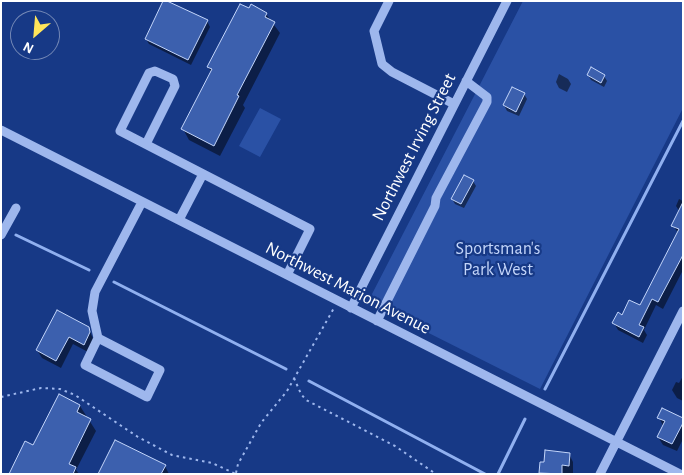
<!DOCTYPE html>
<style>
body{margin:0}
#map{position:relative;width:684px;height:475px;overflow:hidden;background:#173986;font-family:"Alegreya Sans",sans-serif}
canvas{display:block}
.frame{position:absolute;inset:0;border:2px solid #fff;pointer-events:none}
.north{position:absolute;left:10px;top:10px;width:50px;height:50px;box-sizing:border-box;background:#173986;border:1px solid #7488b6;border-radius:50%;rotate:207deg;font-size:14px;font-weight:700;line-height:20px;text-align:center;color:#fff}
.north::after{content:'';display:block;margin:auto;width:18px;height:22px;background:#ffe55a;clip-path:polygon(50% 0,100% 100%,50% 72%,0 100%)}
</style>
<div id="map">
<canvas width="684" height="475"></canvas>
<div class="frame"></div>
<div class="north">N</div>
</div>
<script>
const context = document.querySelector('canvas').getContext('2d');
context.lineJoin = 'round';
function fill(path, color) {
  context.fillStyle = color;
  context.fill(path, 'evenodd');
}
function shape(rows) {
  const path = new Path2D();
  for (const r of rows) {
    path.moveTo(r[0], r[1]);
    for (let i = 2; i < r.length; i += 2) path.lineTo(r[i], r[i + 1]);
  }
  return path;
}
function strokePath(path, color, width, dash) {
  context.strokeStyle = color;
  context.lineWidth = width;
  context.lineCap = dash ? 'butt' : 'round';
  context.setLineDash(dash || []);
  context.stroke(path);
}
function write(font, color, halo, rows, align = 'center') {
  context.font = font + ' "Alegreya Sans",sans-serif';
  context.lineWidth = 4.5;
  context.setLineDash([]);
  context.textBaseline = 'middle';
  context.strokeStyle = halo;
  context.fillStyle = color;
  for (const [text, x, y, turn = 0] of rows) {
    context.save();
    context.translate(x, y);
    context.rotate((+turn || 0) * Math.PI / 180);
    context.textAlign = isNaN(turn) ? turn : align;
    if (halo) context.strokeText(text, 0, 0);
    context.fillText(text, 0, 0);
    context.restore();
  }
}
fill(shape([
 [523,1,683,1,683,108,540,389,377,307,373,300,372,294],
 [260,108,281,119,260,157,239,146]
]), '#2a51a5');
fill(shape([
 [249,10,266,14,280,33,243,105,245,108,220,156,189,140,183,129,212,73,208,67],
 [207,21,210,27,191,65,149,44,146,39],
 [559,74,568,79,571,84,567,92,559,88,556,82],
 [588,75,604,76,607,81,604,87,591,80],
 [524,94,527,99,519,116,507,111,504,105],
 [473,181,476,186,464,208,455,204,452,199],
 [679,199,683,201,683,270,663,309,656,305,644,330,647,335,643,343,618,330,614,323,640,307,678,233,673,225,680,212,676,206],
 [88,327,94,341,88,352,73,344,61,368,42,358,37,350],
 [683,376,683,401,677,398,672,390,676,382,679,383],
 [80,406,96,431,76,470,79,474,12,474,34,447],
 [659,417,683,419,683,439,677,451,663,445,658,437,663,426],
 [569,454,573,462,573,473,541,474],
 [165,466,169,474,99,474]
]), '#0007');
strokePath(shape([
 [16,235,89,270],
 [114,282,286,369],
 [309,381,485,474],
 [545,389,683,121],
 [498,474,525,419]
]), '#90b0f0', 3);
const building = shape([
 [163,1,167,1,208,20,188,60,145,39,163,1],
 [240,4,249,8,251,4,267,13,265,17,275,22,237,95,239,96,214,146,181,129,212,69,207,67,240,4],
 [591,67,605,75,601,83,587,75,591,67],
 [512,87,525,93,516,112,503,105,512,87],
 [464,175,474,180,461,204,451,199,464,175],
 [683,202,683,255,658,302,652,299,639,325,644,327,639,337,612,323,618,312,622,315,629,300,640,305,679,229,671,226,683,202],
 [57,310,89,327,90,332,84,345,69,337,56,361,36,350,57,310],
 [59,394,80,405,77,412,91,419,69,464,76,467,73,474,9,474,25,441,33,445,59,394],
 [662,408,683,418,683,423,672,444,657,437,665,421,657,418,662,408],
 [115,440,166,465,161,474,98,474,115,440],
 [545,450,570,453,569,466,562,465,562,474,539,473,540,462,544,462,545,450]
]);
fill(building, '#3c60ae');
strokePath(building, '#c3d5fa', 1);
strokePath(shape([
 [294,378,301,394,306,400,395,446,436,474],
 [1,397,41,388,60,389,75,395,138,437,172,455,212,463,236,474],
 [236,473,238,464,247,448,261,423,287,391,334,308]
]), '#9eb7ed', 2, [2.5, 4]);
strokePath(shape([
 [389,1,374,31,382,64,392,72,454,104],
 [1,130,680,474],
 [146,144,175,86,173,79,155,71,149,73,120,131,310,229,287,275],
 [179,220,203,174],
 [1,235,16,208],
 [351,308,507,1],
 [377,321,435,206,436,198,487,102,487,97,466,81],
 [98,338,160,370,147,397,85,365,98,338,92,311,95,292,142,202],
 [600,474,683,311]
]), '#9eb7ed', 9);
write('18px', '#fff', '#173986', [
 ["Northwest Irving Street",414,147,-63],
 ["Northwest Marion Avenue",348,288,27]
]);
write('18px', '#c3d5fa', '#173986', [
 ["Sportsman's",498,249],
 ["Park West",498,270]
]);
</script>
